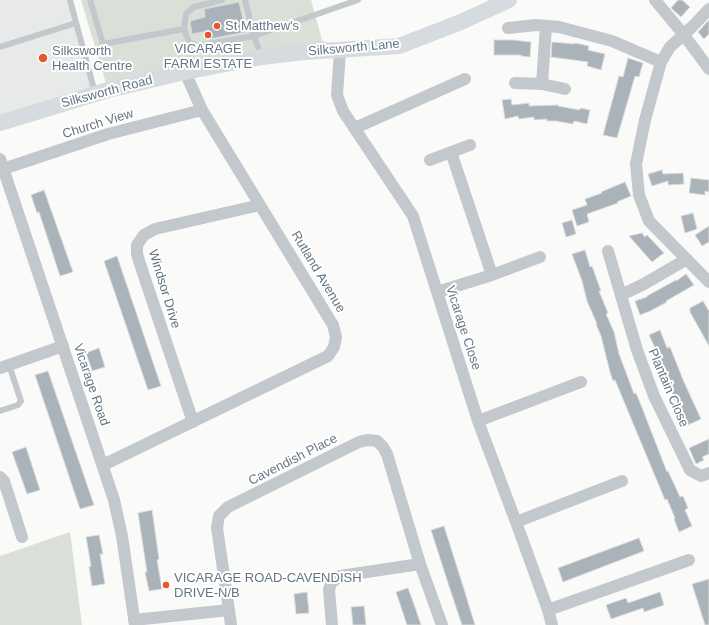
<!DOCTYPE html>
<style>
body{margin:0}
canvas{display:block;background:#fafaf8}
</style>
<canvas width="709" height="625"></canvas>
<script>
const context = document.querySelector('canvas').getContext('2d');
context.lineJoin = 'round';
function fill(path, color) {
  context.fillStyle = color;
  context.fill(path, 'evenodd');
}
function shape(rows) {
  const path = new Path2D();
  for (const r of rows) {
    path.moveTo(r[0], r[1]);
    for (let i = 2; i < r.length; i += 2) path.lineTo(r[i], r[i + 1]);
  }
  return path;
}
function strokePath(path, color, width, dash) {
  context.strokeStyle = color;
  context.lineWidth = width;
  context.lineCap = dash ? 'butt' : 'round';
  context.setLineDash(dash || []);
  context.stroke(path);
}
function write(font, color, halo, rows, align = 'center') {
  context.font = font + ' Helvetica,sans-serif';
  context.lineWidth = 4;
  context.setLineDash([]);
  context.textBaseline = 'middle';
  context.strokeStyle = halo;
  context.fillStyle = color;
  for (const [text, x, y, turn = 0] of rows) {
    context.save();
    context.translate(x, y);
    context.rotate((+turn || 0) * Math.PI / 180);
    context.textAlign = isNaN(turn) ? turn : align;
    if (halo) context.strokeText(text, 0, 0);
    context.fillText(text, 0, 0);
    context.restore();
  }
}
fill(shape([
 [0,0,70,0,95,94,0,124]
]), '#e8e9e9');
fill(shape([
 [81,0,311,0,322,40,340,51,108,90],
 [70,532,82,625,0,625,0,556]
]), '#dadfd7');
const building = shape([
 [678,0,682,0,690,7,681,17,671,8,678,0],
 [239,2,246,32,210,39,208,31,192,34,190,21,205,17,204,9,239,2],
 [709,20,709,34,704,39,698,32,709,20],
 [494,40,513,40,531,42,530,57,521,56,521,55,494,55,494,40],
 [552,42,575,44,575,43,589,46,588,50,605,54,601,70,587,66,588,62,551,57,552,42],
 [628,58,643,63,639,77,635,76,617,138,603,135,619,76,623,77,628,58],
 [511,99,512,105,529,103,529,106,558,105,558,106,580,110,580,108,590,110,587,124,574,121,573,124,556,121,547,121,547,119,534,120,534,117,519,119,518,116,505,119,502,100,511,99],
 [662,170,663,174,683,173,684,184,668,185,668,181,652,186,648,174,662,170],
 [691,178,709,180,709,192,705,191,705,195,689,193,691,178],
 [625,182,631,196,617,202,618,203,587,214,589,222,577,226,572,210,587,205,585,199,602,193,601,192,625,182],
 [44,190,73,272,60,276,39,212,37,213,31,195,44,190],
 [693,213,697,229,685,233,681,216,693,213],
 [572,220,576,234,566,237,562,223,572,220],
 [709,226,709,242,702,246,695,235,709,226],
 [642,233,645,237,647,235,664,253,652,262,629,236,642,233],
 [585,250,590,267,592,266,601,291,599,291,608,313,606,314,614,332,619,354,627,375,634,394,636,393,641,405,667,472,668,471,680,497,683,496,688,508,685,510,692,526,679,532,674,519,675,518,667,499,665,500,615,380,613,381,610,372,601,336,596,324,597,324,587,301,582,281,572,254,585,250],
 [117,256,161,386,148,390,104,261,117,256],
 [686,274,694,285,666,301,667,302,650,311,640,315,635,301,647,297,647,296,676,280,676,281,686,274],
 [703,301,709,311,709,346,690,312,690,308,703,301],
 [660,330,667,348,670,347,684,382,701,419,686,426,655,353,657,352,649,335,660,330],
 [99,348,105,367,92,371,86,353,99,348],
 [48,371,94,505,80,509,35,375,48,371],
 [709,439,709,454,702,457,704,460,696,464,689,448,709,439],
 [26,447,40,490,27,494,12,452,26,447],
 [152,510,159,559,157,560,162,589,149,591,145,572,147,572,138,513,152,510],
 [444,526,463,586,475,625,462,625,447,580,431,530,444,526],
 [99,535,103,554,100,554,105,584,92,586,89,567,91,566,86,537,99,535],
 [639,538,644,551,563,582,558,568,639,538],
 [709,579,709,625,705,625,692,584,709,579],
 [408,588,415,607,421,625,407,625,396,592,408,588],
 [307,592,309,613,296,614,294,594,307,592],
 [660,592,664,605,644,612,643,608,611,619,606,605,626,598,628,603,660,592],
 [364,606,366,625,353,625,351,607,364,606]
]);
fill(building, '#aab3b9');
strokePath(building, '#dcdcda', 1);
strokePath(shape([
 [70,0,95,93],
 [90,0,103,44,184,29,189,42,197,46,254,36,358,0],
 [245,0,254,36,261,55],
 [184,29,186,14,194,7,222,0],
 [0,47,76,23],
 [0,411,18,405,21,401,9,365]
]), '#c3c8cc', 6);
strokePath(shape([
 [655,0,684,35,709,69],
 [709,9,693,26,670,47,661,62,645,120,636,164,639,195,649,221,709,282],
 [508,28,536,25,559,27,612,41,661,62],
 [340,51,337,95,343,111,413,216,478,421,516,522,548,610,552,625],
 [515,83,542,84,565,89],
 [542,84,546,26],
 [355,128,465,79],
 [451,152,492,275],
 [0,159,114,500,122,536,135,625],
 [430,160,470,145],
 [3,169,108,134,202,110],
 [608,251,637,350,654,396,690,470,701,476,709,473],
 [437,292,492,275,540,257],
 [621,295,644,284,687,259],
 [0,368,63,346],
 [478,421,581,382],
 [193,422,139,261,137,254,137,245,144,235,155,229,260,205],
 [103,465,328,356,334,347,336,337,333,325,202,110,185,72],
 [0,477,4,481,22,537],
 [516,522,622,481],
 [229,610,231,625],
 [548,610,689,560],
 [134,620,229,610,217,528,219,516,228,507,359,442,367,440,377,441,383,447,387,454,420,564,442,625],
 [332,625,329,590,331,583,340,576,420,564]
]), '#c3c8cc', 12);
strokePath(shape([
 [0,123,108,90,185,72,262,57,305,52,399,46,461,22,509,0]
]), '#d6dbdf', 16);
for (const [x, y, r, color] of [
 [217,26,4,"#e4572e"],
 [208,35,4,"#e4572e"],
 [43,58,5,"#e4572e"],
 [166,585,4,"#e4572e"]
]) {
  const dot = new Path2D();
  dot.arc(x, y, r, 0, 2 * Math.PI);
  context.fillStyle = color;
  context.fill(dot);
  strokePath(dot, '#fff', 1.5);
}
write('13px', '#657683', '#fff', [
 ["St Matthew's",225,26],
 ["VICARAGE",208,49,"center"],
 ["FARM ESTATE",208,64,"center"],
 ["Silksworth",52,51],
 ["Health Centre",52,66],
 ["VICARAGE ROAD-CAVENDISH",174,578],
 ["DRIVE-N/B",174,593]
], 'left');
write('13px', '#657683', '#fff', [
 ["Silksworth Lane",354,48,-5],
 ["Silksworth Road",107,92,-15],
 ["Church View",98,124,-17],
 ["Rutland Avenue",318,272,59],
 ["Windsor Drive",164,289,73],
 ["Vicarage Close",463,328,72],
 ["Vicarage Road",91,385,71],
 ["Plantain Close",668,388,67],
 ["Cavendish Place",293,460,-27]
]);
</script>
